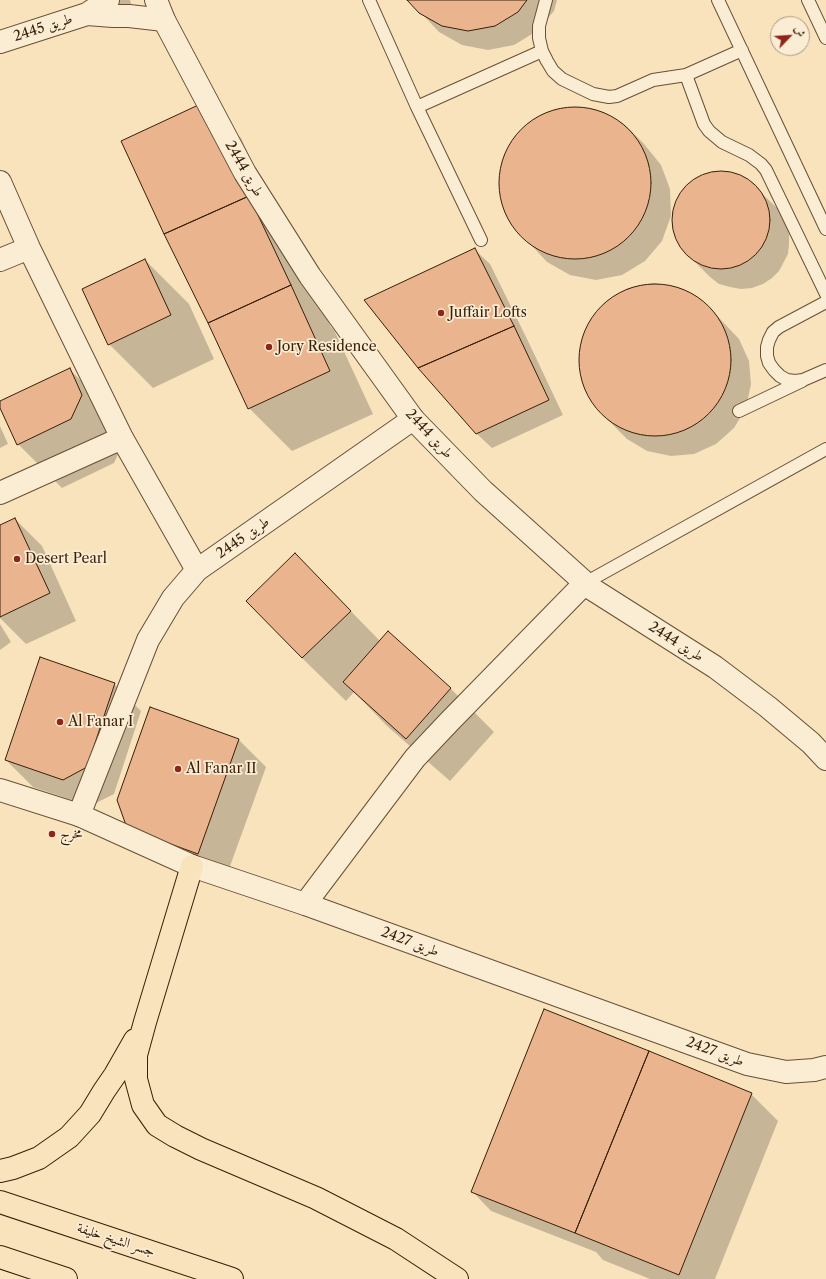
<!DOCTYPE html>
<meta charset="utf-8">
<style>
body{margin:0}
#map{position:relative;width:826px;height:1279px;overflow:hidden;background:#f8e3bd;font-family:"Libre Caslon Text",Amiri,serif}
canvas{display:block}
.north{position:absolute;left:770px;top:16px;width:40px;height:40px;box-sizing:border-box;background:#faedd4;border:1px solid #ad9a82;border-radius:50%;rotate:65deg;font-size:11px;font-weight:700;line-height:16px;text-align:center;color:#391e08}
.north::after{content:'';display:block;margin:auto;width:14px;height:18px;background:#8f2418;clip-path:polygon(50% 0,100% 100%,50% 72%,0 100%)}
</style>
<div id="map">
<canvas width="826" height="1279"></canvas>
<div class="north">ش</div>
</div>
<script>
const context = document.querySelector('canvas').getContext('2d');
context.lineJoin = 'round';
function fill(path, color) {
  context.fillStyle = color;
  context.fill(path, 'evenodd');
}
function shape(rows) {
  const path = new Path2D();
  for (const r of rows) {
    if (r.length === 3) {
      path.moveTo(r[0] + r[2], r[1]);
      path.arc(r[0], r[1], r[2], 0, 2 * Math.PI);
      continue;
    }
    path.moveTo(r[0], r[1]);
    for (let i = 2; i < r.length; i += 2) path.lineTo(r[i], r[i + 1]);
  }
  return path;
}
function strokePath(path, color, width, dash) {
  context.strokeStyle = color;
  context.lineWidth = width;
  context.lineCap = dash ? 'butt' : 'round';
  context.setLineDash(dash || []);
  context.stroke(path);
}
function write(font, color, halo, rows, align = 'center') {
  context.font = font + ' "Libre Caslon Text",Amiri,serif';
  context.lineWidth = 3.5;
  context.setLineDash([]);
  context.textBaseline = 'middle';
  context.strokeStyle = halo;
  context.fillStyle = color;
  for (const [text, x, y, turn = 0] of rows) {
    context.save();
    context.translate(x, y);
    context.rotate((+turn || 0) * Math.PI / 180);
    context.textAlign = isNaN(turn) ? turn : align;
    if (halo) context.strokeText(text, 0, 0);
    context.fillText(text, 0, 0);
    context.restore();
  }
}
fill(shape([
 [89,0,130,0,132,7,105,16],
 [409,0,557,0,554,11,537,31,514,45,488,50,462,45,439,32],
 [206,103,241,138,284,232,289,238,331,327,334,330,373,414,292,451,249,408],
 [580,107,603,112,624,124,644,144,661,165,670,189,671,216,662,241,645,261,622,275,596,280,570,275,547,262,512,224,502,202,500,179,505,155,517,135,534,119,556,109],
 [714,172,723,172,733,174,742,177,750,182,777,208,787,225,789,234,789,244,788,254,779,271,772,278,763,284,752,288,741,289,730,287,719,284,710,277,682,249,677,239,673,228,673,217,675,206,680,195,687,186,696,179],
 [475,250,490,264,528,341,563,415,492,448,477,434],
 [145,260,189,304,214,359,153,388,109,344],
 [654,283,680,288,703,301,739,339,749,361,751,384,746,408,734,428,716,444,694,454,671,456,647,451,627,439,607,419,590,399,580,373,580,347,589,322,605,302,628,288],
 [69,369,113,412,125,439,114,463,62,488,18,444,0,405,0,402],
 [0,426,8,444,0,448],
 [15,519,42,546,76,621,26,644,0,618,0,526],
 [338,598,380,641,450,688,494,732,450,781,387,726,354,692,346,701,302,658],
 [0,624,11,642,0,650],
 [114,684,141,711,114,794,90,806,33,787,6,760],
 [151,708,239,740,266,767,225,880,128,828],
 [751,1094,778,1121,715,1279,650,1279,603,1260,596,1252,491,1211,472,1191]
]), '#0003');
const building = shape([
 [407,0,527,0,518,12,495,26,468,31,442,26,419,13,407,0],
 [207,101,249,196,164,234,121,141,207,101],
 [575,183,76],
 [721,220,49],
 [249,196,291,285,208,323,164,234,249,196],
 [475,248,514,326,418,368,364,300,475,248],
 [145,259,171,315,108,345,82,289,145,259],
 [655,360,76],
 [291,285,330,371,248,409,208,323,291,285],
 [514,326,549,400,476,434,418,368,514,326],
 [70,368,82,395,71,419,17,445,0,408,0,401,70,368],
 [15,518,50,593,0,617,0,525,15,518],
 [295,553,351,611,302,658,246,601,295,553],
 [388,631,451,688,406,739,343,682,388,631],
 [40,657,115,683,87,767,63,780,5,760,40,657],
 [150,707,239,739,198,854,127,828,117,800,150,707],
 [544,1009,649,1051,575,1233,471,1192,544,1009],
 [649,1051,752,1093,679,1275,575,1233,649,1051]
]);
fill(building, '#eab58e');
strokePath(building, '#391e08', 1);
const service = shape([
 [369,0,417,107,481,240],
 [546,0,539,26,539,38,542,51,547,61,553,71,562,79,593,94,609,97,617,96,653,80,686,75,742,50],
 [718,0,826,229],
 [808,0,826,38],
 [686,75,704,124,709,131,722,142,749,155,761,164,766,170,826,294],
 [417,107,542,51],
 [826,302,779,327,773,332,769,340,767,347,767,356,769,363,774,370,780,376,787,380,795,381,803,380,826,370],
 [739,411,802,381],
 [585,583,826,449]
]);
const minor = shape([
 [87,14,113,16,129,16,164,20],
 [0,42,87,14,108,0],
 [0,182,29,248,122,438,197,570],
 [0,260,29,248],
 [0,493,122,438],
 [79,815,148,640,173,598,197,570,413,419],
 [305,904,415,758,449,722,585,583]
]);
const tertiary = shape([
 [156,0,164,20,245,173,310,276,413,419,483,491,592,589,715,667,768,707,811,743,826,759],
 [0,790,79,815,192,866,305,904,747,1064,786,1072,814,1070,826,1067]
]);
const motorway = shape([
 [192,866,145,1022,136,1055,136,1079,143,1105,157,1125,175,1136,201,1149,316,1198,396,1239,457,1279],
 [0,1171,13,1168,39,1158,69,1137,90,1114,104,1091,115,1075,135,1040],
 [0,1202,232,1279],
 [0,1257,66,1279]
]);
strokePath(service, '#694f35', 14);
strokePath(minor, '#694f35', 24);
strokePath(tertiary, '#694f35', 24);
strokePath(motorway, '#391e08', 24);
strokePath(service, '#faedd4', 12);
strokePath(minor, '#faedd4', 22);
strokePath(tertiary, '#faedd4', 22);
strokePath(motorway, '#f8e3bd', 22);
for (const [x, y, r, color] of [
 [441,313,4,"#8f2418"],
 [269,347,4,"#8f2418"],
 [17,559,4,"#8f2418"],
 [60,722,4,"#8f2418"],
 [178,769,4,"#8f2418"],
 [52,834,4,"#8f2418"]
]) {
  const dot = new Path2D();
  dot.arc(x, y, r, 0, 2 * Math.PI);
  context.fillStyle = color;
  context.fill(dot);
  strokePath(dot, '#faedd4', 1.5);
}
write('14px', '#391e08', '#faedd4', [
 ["طريق 2445",43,28,-18],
 ["طريق 2444",244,169,60],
 ["طريق 2444",429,434,47],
 ["طريق 2445",243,538,-35],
 ["طريق 2444",676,642,32],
 ["طريق 2427",410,942,20],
 ["طريق 2427",715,1052,20],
 ["جسر الشيخ خليفة",116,1240,18]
]);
write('14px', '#391e08', '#faedd4', [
 ["Juffair Lofts",449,313],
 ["Jory Residence",277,347],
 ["Desert Pearl",25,559],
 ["Al Fanar I",68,722],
 ["Al Fanar II",186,769],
 ["مخرج",60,834]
], 'left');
</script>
